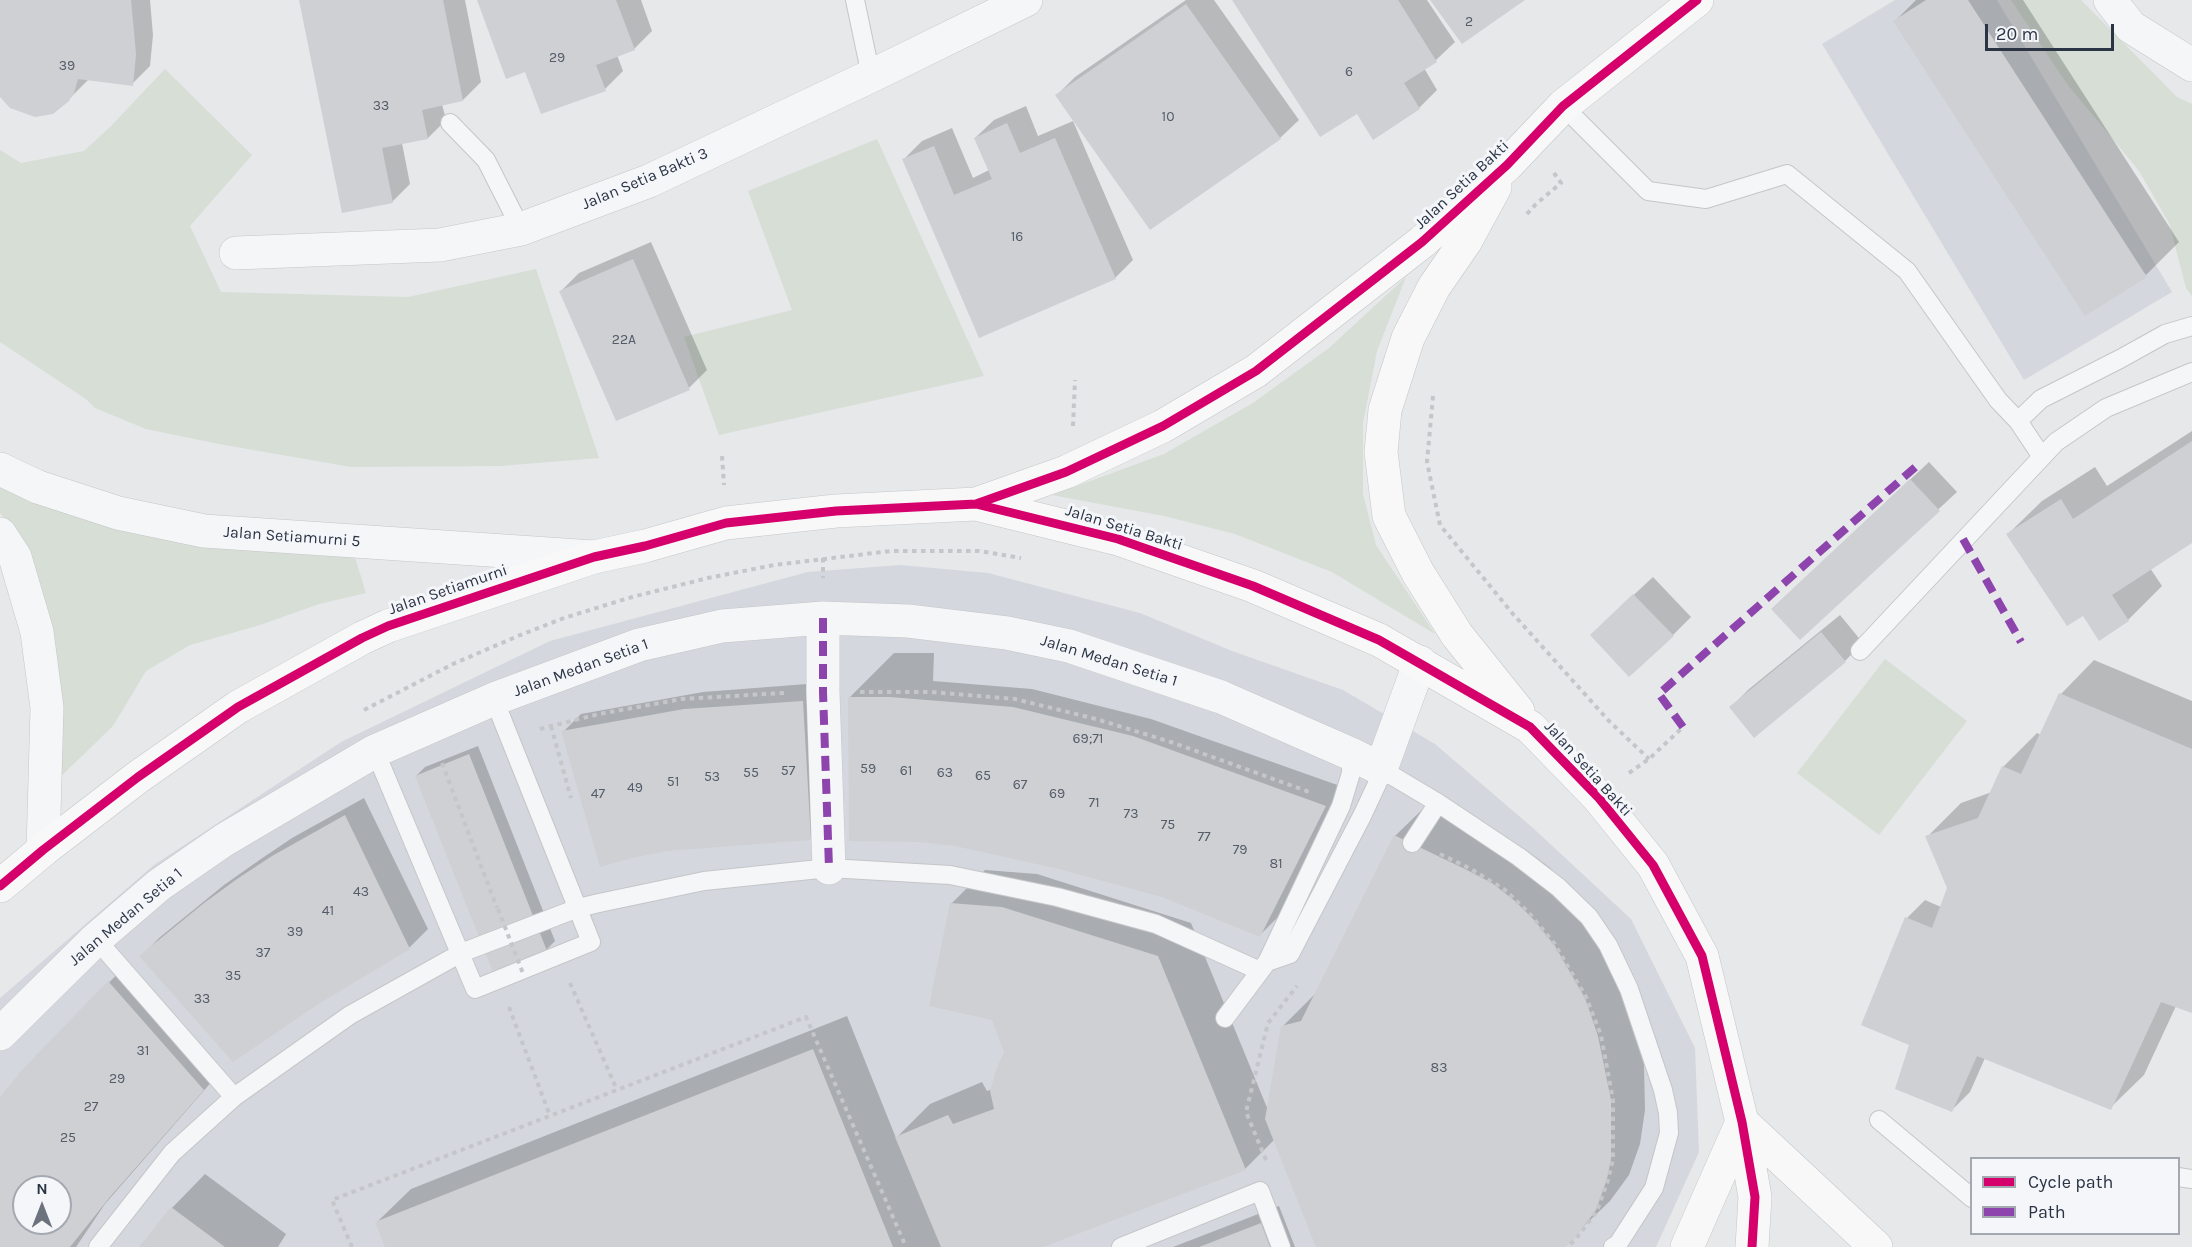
<!DOCTYPE html>
<style>
body{margin:0}
#map{position:relative;width:2192px;height:1247px;overflow:hidden;background:#e6e8ea;font-family:Karla,sans-serif}
canvas{display:block}
.legend{position:absolute;left:1970px;top:1157px;width:210px;height:78px;box-sizing:border-box;background:#f4f6f9;border:2px solid #a4a8b1;margin:0;padding:8px 10px;list-style:none;font-size:18px;color:#2b3445}
.legend li{display:flex;align-items:center;gap:12px;height:30px}
.legend b{width:30px;border:2px solid #a4a8b1}
.north{position:absolute;left:12px;top:1175px;width:60px;height:60px;box-sizing:border-box;background:#f4f6f9;border:2px solid #a4a8b1;border-radius:50%;rotate:0deg;font-size:16px;font-weight:700;line-height:24px;text-align:center;color:#2b3445}
.north::after{content:'';display:block;margin:auto;width:21px;height:27px;background:#6c737f;clip-path:polygon(50% 0,100% 100%,50% 72%,0 100%)}
.scale{position:absolute;left:1985px;top:24px;width:129px;height:27px;box-sizing:border-box;border:3px solid #2b3445;border-top:0;padding-left:8px;font-size:18px;line-height:21px;white-space:nowrap;color:#2b3445;-webkit-text-stroke:4px #f4f6f9;paint-order:stroke}
</style>
<div id="map">
<canvas width="2192" height="1247"></canvas>
<ul class="legend">
<li><b style="height:8px;background:#d6006c"></b>Cycle path</li>
<li><b style="height:8px;background:#8e44ad"></b>Path</li>
</ul>
<div class="north">N</div>
<div class="scale">20 m</div>
</div>
<script>
const context = document.querySelector('canvas').getContext('2d');
context.lineJoin = 'round';
function fill(path, color) {
  context.fillStyle = color;
  context.fill(path, 'evenodd');
}
function shape(rows) {
  const path = new Path2D();
  for (const r of rows) {
    path.moveTo(r[0], r[1]);
    for (let i = 2; i < r.length; i += 2) path.lineTo(r[i], r[i + 1]);
  }
  return path;
}
function strokePath(path, color, width, dash) {
  context.strokeStyle = color;
  context.lineWidth = width;
  context.lineCap = dash ? 'butt' : 'round';
  context.setLineDash(dash || []);
  context.stroke(path);
}
function write(font, color, halo, rows, align = 'center') {
  context.font = font + ' Karla,sans-serif';
  context.lineWidth = 6;
  context.setLineDash([]);
  context.textBaseline = 'middle';
  context.strokeStyle = halo;
  context.fillStyle = color;
  for (const [text, x, y, turn = 0] of rows) {
    context.save();
    context.translate(x, y);
    context.rotate((+turn || 0) * Math.PI / 180);
    context.textAlign = isNaN(turn) ? turn : align;
    if (halo) context.strokeText(text, 0, 0);
    context.fillText(text, 0, 0);
    context.restore();
  }
}
fill(shape([
 [1895,0,1997,0,2172,292,2024,380,1822,44],
 [900,565,988,573,1140,613,1232,651,1343,690,1435,744,1533,828,1631,919,1695,1048,1699,1152,1656,1247,0,1247,0,998,154,865,341,742,550,641,808,572],
 [24,1187,60,1187,60,1223,24,1223]
]), '#d4d7dd');
fill(shape([
 [2011,0,2081,0,2177,97,2192,104,2192,296,2186,288,2169,223,2139,171,2067,84],
 [165,69,252,155,190,226,221,292,408,297,536,269,599,458,500,466,351,467,219,444,146,429,95,408,86,399,0,342,0,150,21,163,84,151,111,126],
 [877,139,984,376,719,435,684,337,792,310,748,191],
 [1406,277,1377,351,1363,423,1363,494,1376,545,1435,634,1332,572,1235,534,1164,516,1052,495,1164,454,1253,403,1329,348],
 [0,484,231,546,283,553,353,551,366,593,319,604,260,625,190,645,146,671,113,726,53,784,8,523,0,513],
 [1885,659,1967,721,1879,835,1797,773]
]), '#d6ded6');
fill(shape([
 [0,0,150,0,153,35,150,66,132,84,89,79,68,100,0,95],
 [301,0,465,0,481,82,463,100,442,104,446,120,428,138,402,143,410,184,392,202],
 [478,0,641,0,652,31,634,49,617,55,623,71,605,89,526,70],
 [1186,0,1214,0,1299,120,1280,138,1151,228,1057,95,1075,77],
 [1234,0,1427,0,1455,42,1436,60,1424,68,1437,90,1419,108,1357,112],
 [1916,0,2023,0,2179,242,2146,275,1895,21],
 [1026,106,1038,136,1073,121,1133,260,1115,278,980,336,904,159,922,141,952,128,973,178,989,170,975,138,994,120],
 [651,242,707,370,689,388,561,291,579,273],
 [2192,431,2192,541,2150,568,2162,586,2128,620,2099,639,2083,614,2008,534,2042,501,2095,467,2107,486],
 [1929,462,1957,492,1800,638,1791,591],
 [1653,577,1691,617,1673,635,1610,617],
 [1840,615,1863,643,1845,661,1754,736,1731,707,1749,689],
 [894,653,934,653,933,681,1032,689,1151,719,1343,787,1278,917,1260,935,849,698],
 [2094,660,2192,701,2192,1012,2176,1006,2144,1075,2110,1108,1985,1058,1970,1092,1952,1110,1911,1044,1907,918,1925,900,1941,907,1949,888,1927,837,1961,803,1992,792,2003,767,2037,733,2041,735,2061,694],
 [820,683,829,820,811,838,563,732,581,714,703,692],
 [478,746,555,941,546,950,416,776,425,767],
 [364,798,428,929,410,947,319,1001,141,957,159,938,224,885,258,861,292,838],
 [1429,803,1526,850,1549,867,1569,887,1632,1002,1644,1066,1645,1110,1640,1144,1629,1175,1610,1201,1562,1247,1318,1247,1275,1139,1245,1169,1039,1247,387,1247,377,1222,411,1189,847,1016,896,1138,930,1104,982,1082,987,1091,992,1089,1006,1052,951,904,985,870,1037,874,1191,923,1268,1110,1283,1026,1316,993,1395,836],
 [127,964,221,1071,105,1204,76,1247,0,1247,0,1099,23,1071],
 [24,1187,60,1187,60,1223,24,1223],
 [205,1174,286,1234,278,1247,141,1247,172,1208],
 [1279,1206,1295,1247,1173,1247]
]), '#0003');
fill(shape([
 [0,0,131,0,136,54,133,86,78,79,74,93,69,101,53,114,35,117,10,108,0,97],
 [299,0,443,0,463,101,422,110,428,139,382,148,393,203,342,213],
 [477,0,616,0,635,50,596,65,606,91,541,114,525,72,506,79],
 [1232,0,1398,0,1437,62,1404,83,1420,109,1373,140,1357,114,1320,137],
 [1430,0,1525,0,1462,44],
 [1926,0,1968,0,2147,277,2085,316,1893,21],
 [1186,4,1281,139,1150,230,1055,95],
 [1007,123,1020,153,1055,138,1116,279,979,338,902,159,934,146,954,195,992,179,974,138],
 [633,259,690,390,616,421,559,291],
 [2192,441,2192,543,2112,595,2129,621,2099,641,2083,616,2067,626,2006,534,2061,499,2073,519],
 [1910,479,1940,511,1800,640,1771,609],
 [1633,594,1674,636,1629,677,1590,635],
 [1821,632,1846,662,1754,738,1729,707],
 [2059,693,2192,749,2192,1013,2161,1002,2111,1110,1977,1056,1952,1112,1895,1089,1909,1045,1861,1025,1905,917,1932,928,1947,888,1925,836,1978,818,2002,766,2021,774],
 [848,697,890,697,1013,707,1133,736,1326,806,1260,937,1162,897,1059,869,955,846,920,842,849,841],
 [803,701,811,840,667,851,632,858,600,867,561,731,684,709],
 [469,754,547,951,493,972,415,776],
 [345,815,410,949,320,1003,233,1062,139,956,204,903,237,879,272,856],
 [1394,835,1467,870,1492,883,1515,901,1535,921,1555,946,1585,998,1598,1036,1611,1100,1611,1159,1607,1179,1596,1210,1576,1237,1565,1247,1316,1247,1265,1119,1281,1026,1301,1021],
 [950,903,1002,907,1158,956,1246,1170,1043,1247,941,1247,895,1137,948,1115,953,1124,994,1109,990,1091,996,1070,1004,1052,992,1020,929,1006],
 [108,981,204,1090,110,1197,70,1247,0,1247,0,1097,22,1070],
 [24,1187,60,1187,60,1223,24,1223],
 [813,1049,893,1247,385,1247,375,1222],
 [171,1207,225,1247,139,1247],
 [1261,1223,1270,1247,1199,1247]
]), '#ced0d3');
const lane = shape([
 [855,0,871,76],
 [1563,106,1648,191,1706,199,1787,174,1907,271,1998,400,2018,421,2042,457],
 [450,123,486,160,521,229],
 [2018,421,2041,399,2120,359,2165,334,2192,326],
 [1860,651,2056,442,2106,408,2192,372],
 [375,751,475,989,591,942,494,699],
 [1412,843,1438,803],
 [96,939,234,1097],
 [1267,962,1290,954,1362,816,1377,784,1381,769,1438,803,1519,857,1558,887,1589,917,1608,945,1629,989,1663,1090,1668,1113,1669,1133,1654,1188,1618,1244,1613,1247],
 [1225,1018,1267,962,1341,806,1351,773,1351,754],
 [1879,1120,1972,1198],
 [2178,1177,2192,1179],
 [98,1247,172,1153,234,1097,350,1015,461,953,578,908,599,903,704,881,829,868,950,875,1057,897,1156,924,1260,971],
 [1121,1247,1260,1191,1281,1247]
]);
const street = shape([
 [2110,0,2131,27,2192,65],
 [236,253,440,245,521,229,649,181,871,76,1026,0],
 [0,469,38,487,118,513,204,531,594,557],
 [0,534,15,557,37,632,47,708,43,850],
 [823,618,823,692,829,868],
 [0,1034,96,939,159,885,224,840,375,751,494,699,639,645,722,626,823,618,908,621,1007,633,1069,646,1221,697,1351,754,1381,769,1420,662]
]);
const secondary = shape([
 [1495,187,1465,242,1434,287,1408,338,1385,410,1381,452,1389,516,1418,573,1457,635,1518,711],
 [976,504,1118,539,1253,586,1379,640,1530,727,1598,797,1653,865,1702,956,1742,1122,1755,1197,1752,1247],
 [0,886,43,850,138,777,238,707,362,638,388,626,594,557,645,546,726,523,836,511,976,504,1066,472,1163,426,1256,371,1422,242,1507,165,1563,106,1697,0],
 [1742,1122,1876,1247],
 [1687,1247,1742,1122]
]);
strokePath(lane, '#c4c6c8', 20);
strokePath(street, '#c4c6c8', 34);
strokePath(secondary, '#c4c6c8', 34);
strokePath(shape([
 [1527,214,1536,204,1561,183,1554,173],
 [1433,396,1427,462,1440,525,1513,614,1609,721,1649,759],
 [1073,426,1075,380],
 [722,456,724,485],
 [823,558,823,578],
 [860,692,931,692,1015,699,1096,719,1171,742,1312,793],
 [364,710,453,664,518,636,564,618,632,597,708,578,774,565,891,551,979,551,1021,558],
 [551,726,571,798],
 [540,729,599,714,682,699,784,693],
 [442,763,497,908],
 [1629,773,1649,759,1683,727],
 [1440,854,1471,869,1505,890,1528,912,1554,943,1586,997,1601,1035,1613,1100,1613,1159,1608,1180,1597,1211,1576,1239,1567,1247],
 [570,983,617,1090],
 [509,1007,550,1116],
 [1266,1160,1246,1112,1268,1023,1297,986],
 [352,1247,332,1200,806,1017,906,1247]
]), '#c5c6ca', 4, [4.5, 4.5]);
strokePath(lane, '#f5f6f7', 18);
strokePath(street, '#f5f6f7', 33);
strokePath(secondary, '#f8f8f8', 33);
strokePath(shape([
 [498,909,524,976]
]), '#c5c6ca', 4, [4.5, 4.5]);
strokePath(shape([
 [1963,539,2021,642],
 [823,618,823,692,829,868],
 [1683,727,1659,694,1921,462]
]), '#8e44ad', 8, [15, 8]);
strokePath(shape([
 [976,504,1118,539,1253,586,1379,640,1530,727,1598,797,1653,865,1702,956,1742,1122,1755,1197,1752,1247],
 [0,886,43,850,138,777,238,707,362,638,388,626,594,557,645,546,726,523,836,511,976,504,1066,472,1163,426,1256,371,1422,242,1507,165,1563,106,1697,0]
]), '#d6006c', 9);
write('14px', '#545c69', null, [
 ["2",1469,22],
 ["29",557,58],
 ["39",67,66],
 ["6",1349,72],
 ["33",381,106],
 ["10",1168,117],
 ["16",1017,237],
 ["22A",624,340],
 ["69;71",1088,739],
 ["59",868,769],
 ["57",788,771],
 ["61",906,771],
 ["55",751,773],
 ["63",945,773],
 ["65",983,776],
 ["53",712,777],
 ["51",673,782],
 ["67",1020,785],
 ["49",635,788],
 ["47",598,794],
 ["69",1057,794],
 ["71",1094,803],
 ["73",1131,814],
 ["75",1168,825],
 ["77",1204,837],
 ["79",1240,850],
 ["81",1276,864],
 ["43",361,892],
 ["41",328,911],
 ["39",295,932],
 ["37",263,953],
 ["35",233,976],
 ["33",202,999],
 ["31",143,1051],
 ["83",1439,1068],
 ["29",117,1079],
 ["27",91,1107],
 ["25",68,1138]
]);
write('16px', '#2b3445', '#f4f6f9', [
 ["Jalan Setia Bakti 3",645,179,-23],
 ["Jalan Setia Bakti",1462,185,-43],
 ["Jalan Setia Bakti",1124,528,17],
 ["Jalan Setiamurni 5",292,537,4],
 ["Jalan Setiamurni",448,590,-19],
 ["Jalan Medan Setia 1",1109,661,17],
 ["Jalan Medan Setia 1",581,668,-20],
 ["Jalan Setia Bakti",1588,769,48],
 ["Jalan Medan Setia 1",126,917,-40]
]);
</script>
